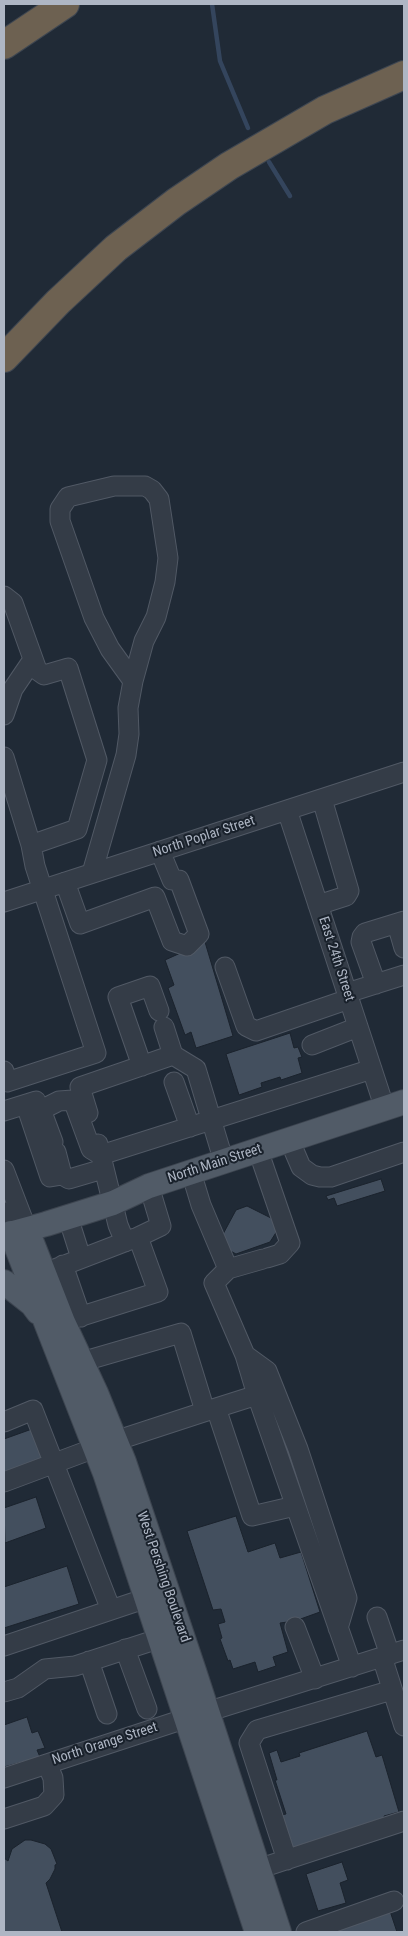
<!DOCTYPE html>
<style>
body{margin:0}
#map{position:relative;width:408px;height:1936px;overflow:hidden;background:#202a36;font-family:"Roboto Condensed",sans-serif}
canvas{display:block}
.frame{position:absolute;inset:0;border:5px solid #aeb6c4;pointer-events:none}
</style>
<div id="map">
<canvas width="408" height="1936"></canvas>
<div class="frame"></div>
</div>
<script>
const context = document.querySelector('canvas').getContext('2d');
context.lineJoin = 'round';
function shape(rows) {
  const path = new Path2D();
  for (const r of rows) {
    path.moveTo(r[0], r[1]);
    for (let i = 2; i < r.length; i += 2) path.lineTo(r[i], r[i + 1]);
  }
  return path;
}
function strokePath(path, color, width, dash) {
  context.strokeStyle = color;
  context.lineWidth = width;
  context.lineCap = dash ? 'butt' : 'round';
  context.setLineDash(dash || []);
  context.stroke(path);
}
function fill(path, color) {
  context.fillStyle = color;
  context.fill(path, 'evenodd');
}
function write(font, color, halo, rows, align = 'center') {
  context.font = font + ' "Roboto Condensed",sans-serif';
  context.lineWidth = 4;
  context.setLineDash([]);
  context.textBaseline = 'middle';
  context.strokeStyle = halo;
  context.fillStyle = color;
  for (const [text, x, y, turn = 0] of rows) {
    context.save();
    context.translate(x, y);
    context.rotate((+turn || 0) * Math.PI / 180);
    context.textAlign = isNaN(turn) ? turn : align;
    if (halo) context.strokeText(text, 0, 0);
    context.fillText(text, 0, 0);
    context.restore();
  }
}
strokePath(shape([
 [212,4,220,61,248,128],
 [269,162,290,196]
]), '#34455d', 4.5);
const building = shape([
 [205,942,233,1036,196,1048,191,1032,185,1035,168,988,174,985,165,960,205,942],
 [290,1033,294,1048,298,1047,302,1057,298,1058,302,1073,281,1080,280,1077,261,1083,262,1087,239,1095,226,1054,290,1033],
 [381,1179,385,1191,337,1206,334,1198,328,1200,326,1196,381,1179],
 [247,1206,273,1219,277,1231,270,1242,236,1254,225,1248,222,1236,236,1210,247,1206],
 [32,1429,42,1459,4,1472,4,1439,32,1429],
 [36,1497,46,1528,5,1543,4,1508,36,1497],
 [236,1516,248,1552,275,1543,280,1558,301,1552,320,1612,295,1621,280,1623,288,1652,273,1657,276,1666,258,1672,255,1662,233,1669,230,1660,228,1661,220,1639,222,1638,218,1624,225,1622,221,1609,213,1610,187,1531,236,1516],
 [67,1566,79,1604,4,1628,4,1587,67,1566],
 [27,1717,32,1733,38,1731,45,1748,37,1750,40,1757,4,1767,4,1725,27,1717],
 [367,1731,376,1757,382,1755,399,1812,384,1816,385,1822,292,1849,281,1815,286,1814,275,1780,277,1780,269,1753,277,1750,281,1762,300,1756,299,1753,367,1731],
 [25,1840,31,1840,45,1844,51,1849,57,1864,55,1865,55,1869,50,1879,46,1883,62,1932,4,1932,4,1858,8,1861,12,1849,25,1840],
 [342,1862,348,1880,340,1883,346,1903,318,1911,306,1874,342,1862],
 [390,1911,397,1932,324,1932,390,1911]
]);
fill(building, '#434f5e');
strokePath(building, '#1b232d', 1);
const minor = shape([
 [4,596,13,603,37,670,44,675,68,668,97,760,77,829,31,845,4,757],
 [4,715,13,689,32,661],
 [287,810,385,1109],
 [92,873,126,755,129,734,128,708,133,681,144,641,156,617,165,582,168,558,159,499,152,490,145,486,114,486,68,497,60,509,60,521,94,618,110,649,133,681],
 [65,882,80,924,155,897,172,941,187,946,199,934,179,880,172,880,160,851],
 [4,902,404,772],
 [318,905,346,896,349,891,322,799],
 [397,924,404,948],
 [225,967,246,1026,256,1031,349,999],
 [376,984,361,942,362,937,365,933,404,921],
 [347,993,404,975],
 [164,1027,173,1055],
 [312,1045,358,1027],
 [142,1066,118,997,150,986,159,1011],
 [4,1071,7,1082,96,1053,35,866,31,845],
 [174,1082,190,1127],
 [26,1105,50,1177,62,1175,69,1179,103,1169],
 [4,1111,36,1101],
 [88,1113,80,1087,173,1055,196,1069,224,1162],
 [289,1139,301,1167,312,1175,320,1177,331,1177,404,1152],
 [53,1142,43,1115,45,1108,59,1101,73,1100,91,1149,101,1155,372,1069],
 [98,1144,118,1225,125,1242],
 [258,1150,290,1243,280,1254,267,1258],
 [56,1152,62,1175],
 [4,1170,27,1230],
 [191,1172,201,1205,228,1269,263,1259],
 [4,1212,11,1233],
 [68,1217,81,1258],
 [63,1265,81,1317],
 [228,1269,214,1283,245,1355,257,1395,352,1667],
 [44,1273,135,1238],
 [63,1322,158,1292,138,1237,161,1226,149,1186],
 [245,1355,267,1371,298,1449,347,1598,338,1628],
 [81,1362,181,1333,205,1411],
 [216,1408,257,1395],
 [4,1422,33,1410,111,1610,4,1646],
 [115,1441,216,1408,252,1516,295,1506],
 [4,1482,95,1448],
 [111,1610,147,1598],
 [377,1617,390,1655],
 [295,1627,315,1679],
 [125,1649,147,1709],
 [382,1657,404,1726],
 [89,1661,107,1714],
 [4,1692,18,1688,45,1669,75,1666,161,1638],
 [4,1778,175,1722,404,1650],
 [4,1819,44,1806,54,1795,53,1778,47,1764],
 [287,1860,249,1743,257,1730,392,1690],
 [258,1869,404,1821],
 [306,1932,394,1901]
]);
const major = shape([
 [27,1230,63,1322,96,1393,124,1462,194,1671,279,1932],
 [11,1233,105,1473,257,1932],
 [13,1233,46,1224,113,1203,149,1186,404,1102],
 [4,1282,32,1304,38,1312]
]);
const highway = shape([
 [4,45,65,4],
 [4,358,58,302,116,248,176,202,229,166,325,110,404,75]
]);
strokePath(minor, '#515965', 21);
strokePath(major, '#3d4550', 26);
strokePath(highway, '#3e4651', 30);
strokePath(minor, '#343c47', 19);
strokePath(major, '#515b67', 24);
strokePath(highway, '#6d6151', 28);
write('14px', '#aeb6c4', '#19212b', [
 ["North Poplar Street",204,837,-18],
 ["East 24th Street",336,959,72],
 ["North Main Street",215,1164,-18],
 ["West Pershing Boulevard",163,1577,71],
 ["North Orange Street",105,1744,-18]
]);
</script>
